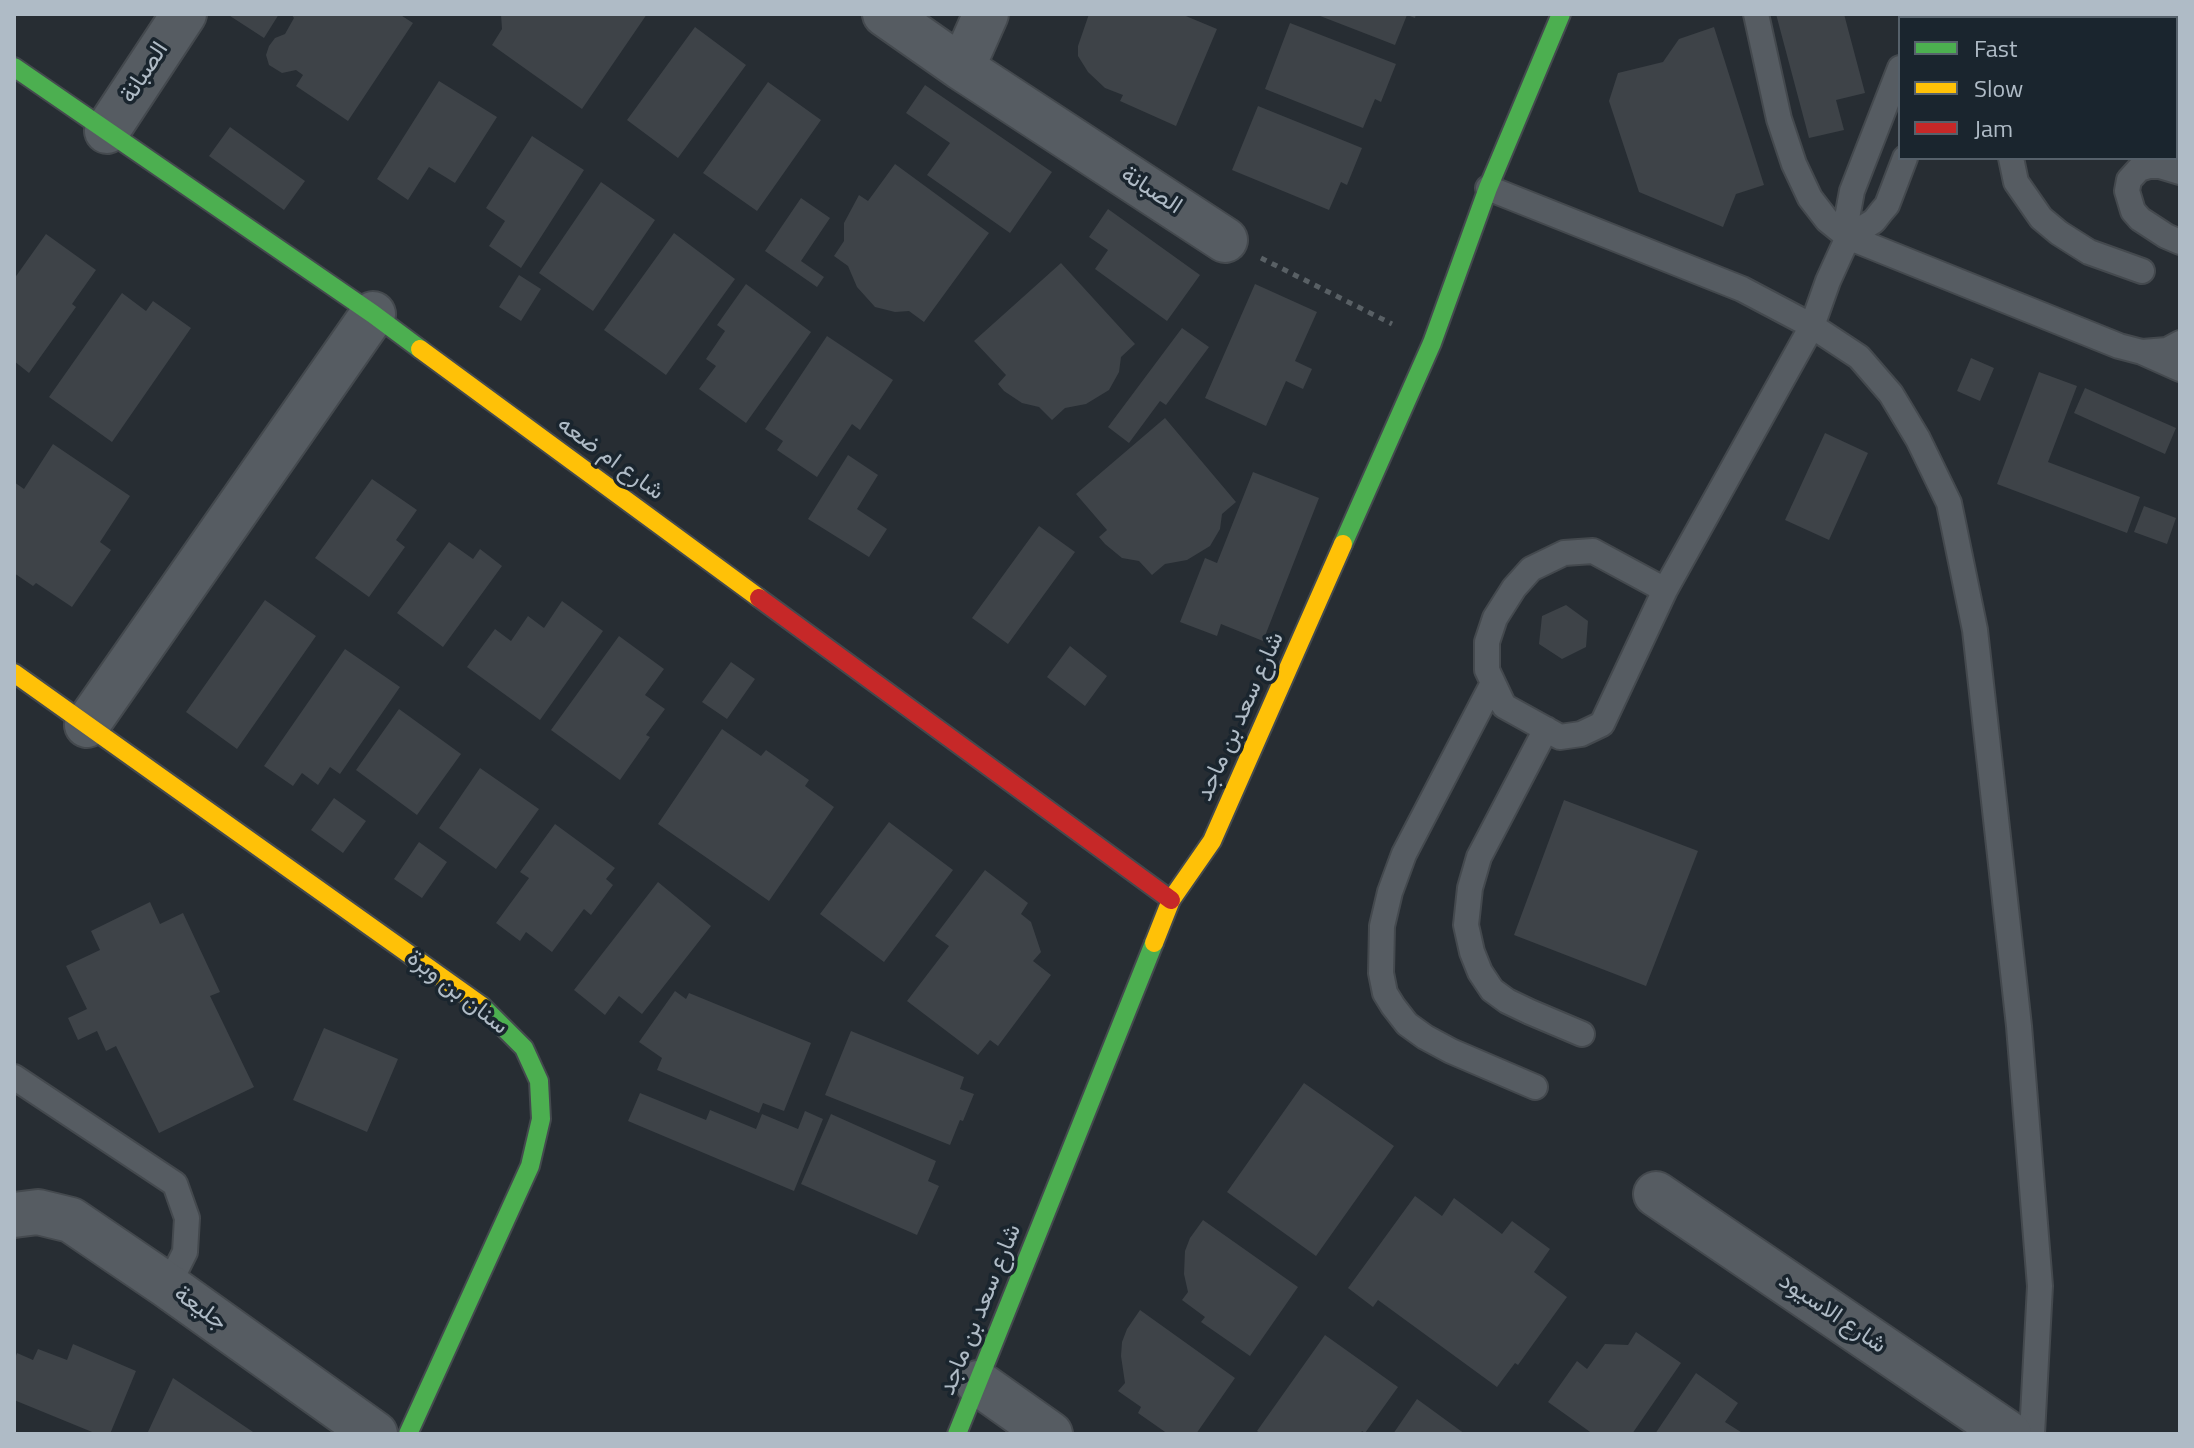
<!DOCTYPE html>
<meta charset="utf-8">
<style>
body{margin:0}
#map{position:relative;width:2194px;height:1448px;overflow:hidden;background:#272d33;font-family:"Titillium Web",sans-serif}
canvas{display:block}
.frame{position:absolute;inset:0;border:16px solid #afbbc6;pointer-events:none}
.legend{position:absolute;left:1898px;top:16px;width:280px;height:144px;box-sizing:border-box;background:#1a252e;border:2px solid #56616b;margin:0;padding:10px 14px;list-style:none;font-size:24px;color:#afbbc6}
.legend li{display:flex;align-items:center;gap:16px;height:40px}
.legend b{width:40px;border:2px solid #56616b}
</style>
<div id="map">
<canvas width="2194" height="1448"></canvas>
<div class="frame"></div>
<ul class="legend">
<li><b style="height:10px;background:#4caf50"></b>Fast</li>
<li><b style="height:10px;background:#ffc107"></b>Slow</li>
<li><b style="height:10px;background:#c62828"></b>Jam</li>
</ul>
</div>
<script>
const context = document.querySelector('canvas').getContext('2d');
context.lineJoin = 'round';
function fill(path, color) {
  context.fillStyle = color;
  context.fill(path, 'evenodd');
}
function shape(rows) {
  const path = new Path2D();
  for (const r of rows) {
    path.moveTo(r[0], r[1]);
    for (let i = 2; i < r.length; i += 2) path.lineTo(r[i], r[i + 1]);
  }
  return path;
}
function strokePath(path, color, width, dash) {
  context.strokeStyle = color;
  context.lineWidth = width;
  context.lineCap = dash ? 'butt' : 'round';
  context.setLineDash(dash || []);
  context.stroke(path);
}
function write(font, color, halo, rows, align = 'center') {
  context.font = font + ' "Titillium Web",Vazirmatn,sans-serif';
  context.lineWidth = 7;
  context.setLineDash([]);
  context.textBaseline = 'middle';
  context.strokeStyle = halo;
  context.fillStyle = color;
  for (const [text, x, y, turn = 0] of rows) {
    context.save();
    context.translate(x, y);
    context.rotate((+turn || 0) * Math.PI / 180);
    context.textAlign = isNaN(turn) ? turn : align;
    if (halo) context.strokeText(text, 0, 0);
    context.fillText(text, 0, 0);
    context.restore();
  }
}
fill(shape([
 [227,14,279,14,264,38],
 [291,14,399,14,413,23,348,121,296,86,303,75,296,70,282,73,269,65,266,55,269,46,275,38,285,34,294,18],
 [501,14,647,14,582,109,492,45,502,29],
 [1089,14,1181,14,1217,29,1176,126,1120,101,1123,95,1105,88,1088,72,1078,56,1078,46],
 [1315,14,1416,14,1415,18,1407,15,1395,45],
 [1776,14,1844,14,1865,93,1836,100,1844,130,1809,138],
 [1290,23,1396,64,1381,102,1375,99,1363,128,1265,89],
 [695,27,746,65,678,158,627,120],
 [1714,27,1764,185,1736,194,1723,227,1639,192,1609,101,1618,73,1663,62,1679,39],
 [439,81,497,117,455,183,429,167,408,200,377,179],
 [768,82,821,120,757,211,703,173],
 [925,85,1052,172,1010,233,927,175,950,143,906,113],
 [1258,106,1362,148,1347,185,1341,182,1329,210,1232,170],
 [230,127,305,181,284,210,209,156],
 [532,136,584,170,521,268,489,246,505,221,486,208],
 [895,164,989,233,924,322,909,311,895,312,875,307,857,287,848,266,834,256,844,241,844,223,859,195,868,201],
 [601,182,655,220,593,311,539,273],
 [801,198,830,218,801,261,824,277,817,287,765,251],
 [1108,209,1200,275,1167,321,1095,269,1108,250,1089,237],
 [674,233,735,279,666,375,604,330],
 [46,234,96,270,72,304,76,307,29,373,14,361,14,279],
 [1061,263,1135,344,1121,357,1119,372,1109,390,1086,404,1065,408,1052,420,1039,407,1022,403,1004,391,998,384,1006,375,974,341],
 [519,275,541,289,521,321,499,307],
 [746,284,811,332,746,423,699,389,716,366,706,359,725,331,717,325],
 [1255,284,1317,312,1295,361,1312,369,1303,389,1286,381,1266,426,1205,398],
 [122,293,146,311,153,301,191,328,112,442,49,397],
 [1182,328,1209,347,1166,405,1160,401,1129,443,1108,427],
 [827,336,893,380,860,430,852,424,817,477,777,450,783,441,765,429],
 [1971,358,1994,368,1980,401,1957,391],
 [2039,372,2077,386,2048,462,2140,497,2127,533,1997,484],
 [2085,388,2176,428,2165,454,2074,413],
 [1165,418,1236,502,1222,514,1220,529,1210,546,1187,560,1165,564,1152,575,1139,561,1122,558,1105,544,1099,537,1107,530,1076,494],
 [1825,433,1868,453,1829,540,1785,520],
 [53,444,130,496,100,542,111,550,72,607,36,583,33,586,14,573,14,482,24,489],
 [848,455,878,475,857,509,887,529,869,557,808,519],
 [1253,472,1319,498,1263,641,1221,624,1217,636,1180,622,1205,558,1217,563],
 [372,479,417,510,396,540,405,547,369,597,315,558],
 [2144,506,2176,518,2167,544,2134,532],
 [1039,526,1075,552,1008,644,972,618],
 [449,542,473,559,480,549,502,566,443,647,397,613],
 [265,600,316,636,237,749,186,712],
 [562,601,603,631,540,720,467,667,495,629,511,641,528,616,544,628],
 [1566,605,1588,621,1586,647,1562,659,1539,644,1542,616],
 [619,636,664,669,645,695,665,709,646,735,650,737,620,780,551,730],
 [1070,646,1107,676,1085,706,1047,677],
 [345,649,400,687,340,774,330,767,318,785,302,773,293,786,264,766],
 [731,662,755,679,727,719,702,702],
 [399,709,461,754,417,815,356,770],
 [722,729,761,756,766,750,809,780,805,786,834,807,769,901,658,824],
 [480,768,539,809,496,869,439,828],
 [334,798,366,821,343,853,311,830],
 [1564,800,1698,851,1646,986,1514,935],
 [889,822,953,870,884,962,820,914],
 [555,824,615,868,606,879,613,885,591,915,584,909,552,952,526,932,520,941,496,923,529,878,520,872],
 [419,842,447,862,422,898,394,879],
 [985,870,1028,903,1021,914,1031,922,1041,952,1033,961,1051,975,998,1046,990,1040,978,1055,907,1001,949,946,935,936],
 [658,882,711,926,642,1014,619,996,605,1015,574,990],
 [150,902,160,924,183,913,220,992,210,996,254,1087,159,1133,116,1046,106,1051,97,1031,78,1040,68,1018,87,1009,66,966,100,950,91,931],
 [675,991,686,999,689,993,811,1043,784,1111,763,1103,759,1113,657,1070,662,1058,639,1042],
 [324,1028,398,1059,367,1132,293,1100],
 [851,1031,964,1077,960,1089,974,1094,963,1121,960,1120,950,1145,825,1095],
 [1304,1083,1394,1146,1316,1256,1227,1192],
 [640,1093,706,1120,710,1110,756,1129,762,1114,798,1129,805,1111,823,1119,794,1191,628,1121],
 [831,1114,936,1161,928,1181,939,1186,917,1235,801,1184],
 [1415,1196,1442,1216,1454,1198,1502,1234,1512,1221,1550,1249,1534,1272,1567,1297,1518,1365,1515,1363,1497,1387,1378,1300,1373,1307,1348,1288],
 [1203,1220,1298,1287,1250,1356,1201,1322,1205,1317,1182,1300,1188,1292,1184,1274,1185,1251,1190,1238],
 [1140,1310,1235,1378,1196,1434,1168,1434,1138,1413,1141,1407,1118,1391,1125,1383,1121,1356,1122,1342,1127,1329],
 [1636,1332,1681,1363,1632,1434,1593,1434,1548,1402,1577,1361,1587,1369,1605,1344,1628,1345],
 [1325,1335,1398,1387,1365,1433,1362,1431,1360,1434,1261,1434,1257,1431],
 [73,1344,136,1371,110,1434,97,1434,14,1400,14,1361,17,1353,33,1360,38,1349,67,1360],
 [1696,1373,1738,1403,1725,1422,1744,1434,1655,1434],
 [173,1378,256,1434,147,1434],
 [1417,1399,1465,1434,1393,1434]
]), '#3e4348');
const lane = shape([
 [1756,14,1779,119,1794,164,1810,198,1827,220,1848,237,2119,346,2142,352,2167,350,2180,343],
 [1920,18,1921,14],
 [1960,18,1962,14],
 [2050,18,2052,14],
 [2176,98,2180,116],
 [2011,158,2016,182,2041,218,2059,233,2089,252,2142,271],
 [2180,172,2160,166,2149,166,2139,169,2129,180,2127,191,2133,211,2140,219,2166,236,2180,242],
 [1488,188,1742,289,1812,326,1859,357,1891,394,1918,439,1949,503,1975,630,2019,1026,2040,1286,2032,1434],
 [1848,237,1874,221,1881,212,1887,205,1905,158],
 [2142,352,2180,369],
 [1665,590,1593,551,1564,553,1531,569,1514,588,1495,618,1487,642,1487,670,1504,706,1560,737,1581,734,1602,724,1665,590,1812,326,1828,281,1848,237,1847,218,1852,191,1900,68],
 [1493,683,1404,854,1390,892,1382,926,1381,973,1385,993,1393,1006,1407,1024,1425,1037,1451,1051,1535,1087],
 [1546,729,1479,857,1470,888,1466,925,1472,952,1480,972,1492,990,1507,1001,1530,1012,1582,1034],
 [14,1077,175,1184,187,1218,185,1252,168,1286]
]);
const street = shape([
 [885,14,962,68,1225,240],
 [962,68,986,14],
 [107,131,184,14],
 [87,725,373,314],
 [1656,1194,2009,1434],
 [14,1215,38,1212,71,1220,168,1286,375,1434],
 [978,1383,1050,1434]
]);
const fast = shape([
 [14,67,373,314,420,349],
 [1343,544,1432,343,1488,188,1561,14],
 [408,1434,530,1166,541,1119,539,1081,524,1048,482,1006],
 [957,1434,1154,943]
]);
const slow = shape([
 [420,349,759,598],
 [14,673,482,1006],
 [1154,943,1171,900,1212,841,1343,544]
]);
const jam = shape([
 [759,598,1171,900]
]);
strokePath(lane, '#44494e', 28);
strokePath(street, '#44494e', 48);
strokePath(fast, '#44494e', 22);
strokePath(slow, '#44494e', 22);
strokePath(jam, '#44494e', 22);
strokePath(shape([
 [1261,258,1392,324]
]), '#596065', 5, [6, 6]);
strokePath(lane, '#565c62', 24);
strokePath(street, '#565c62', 44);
strokePath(fast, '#4caf50', 18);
strokePath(slow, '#ffc107', 18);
strokePath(jam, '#c62828', 18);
write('24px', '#afbbc6', '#1a252e', [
 ["الصبانة",145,73,-57],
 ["الصبانة",1151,191,33],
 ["شارع ام ضعه",610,459,36],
 ["شارع سعد بن ماجد",1241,717,-66],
 ["سنان بن وبرة",457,993,38],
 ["جليعة",200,1309,36],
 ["شارع سعد بن ماجد",981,1310,-68],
 ["شارع الاسيود",1832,1314,34]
]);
</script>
